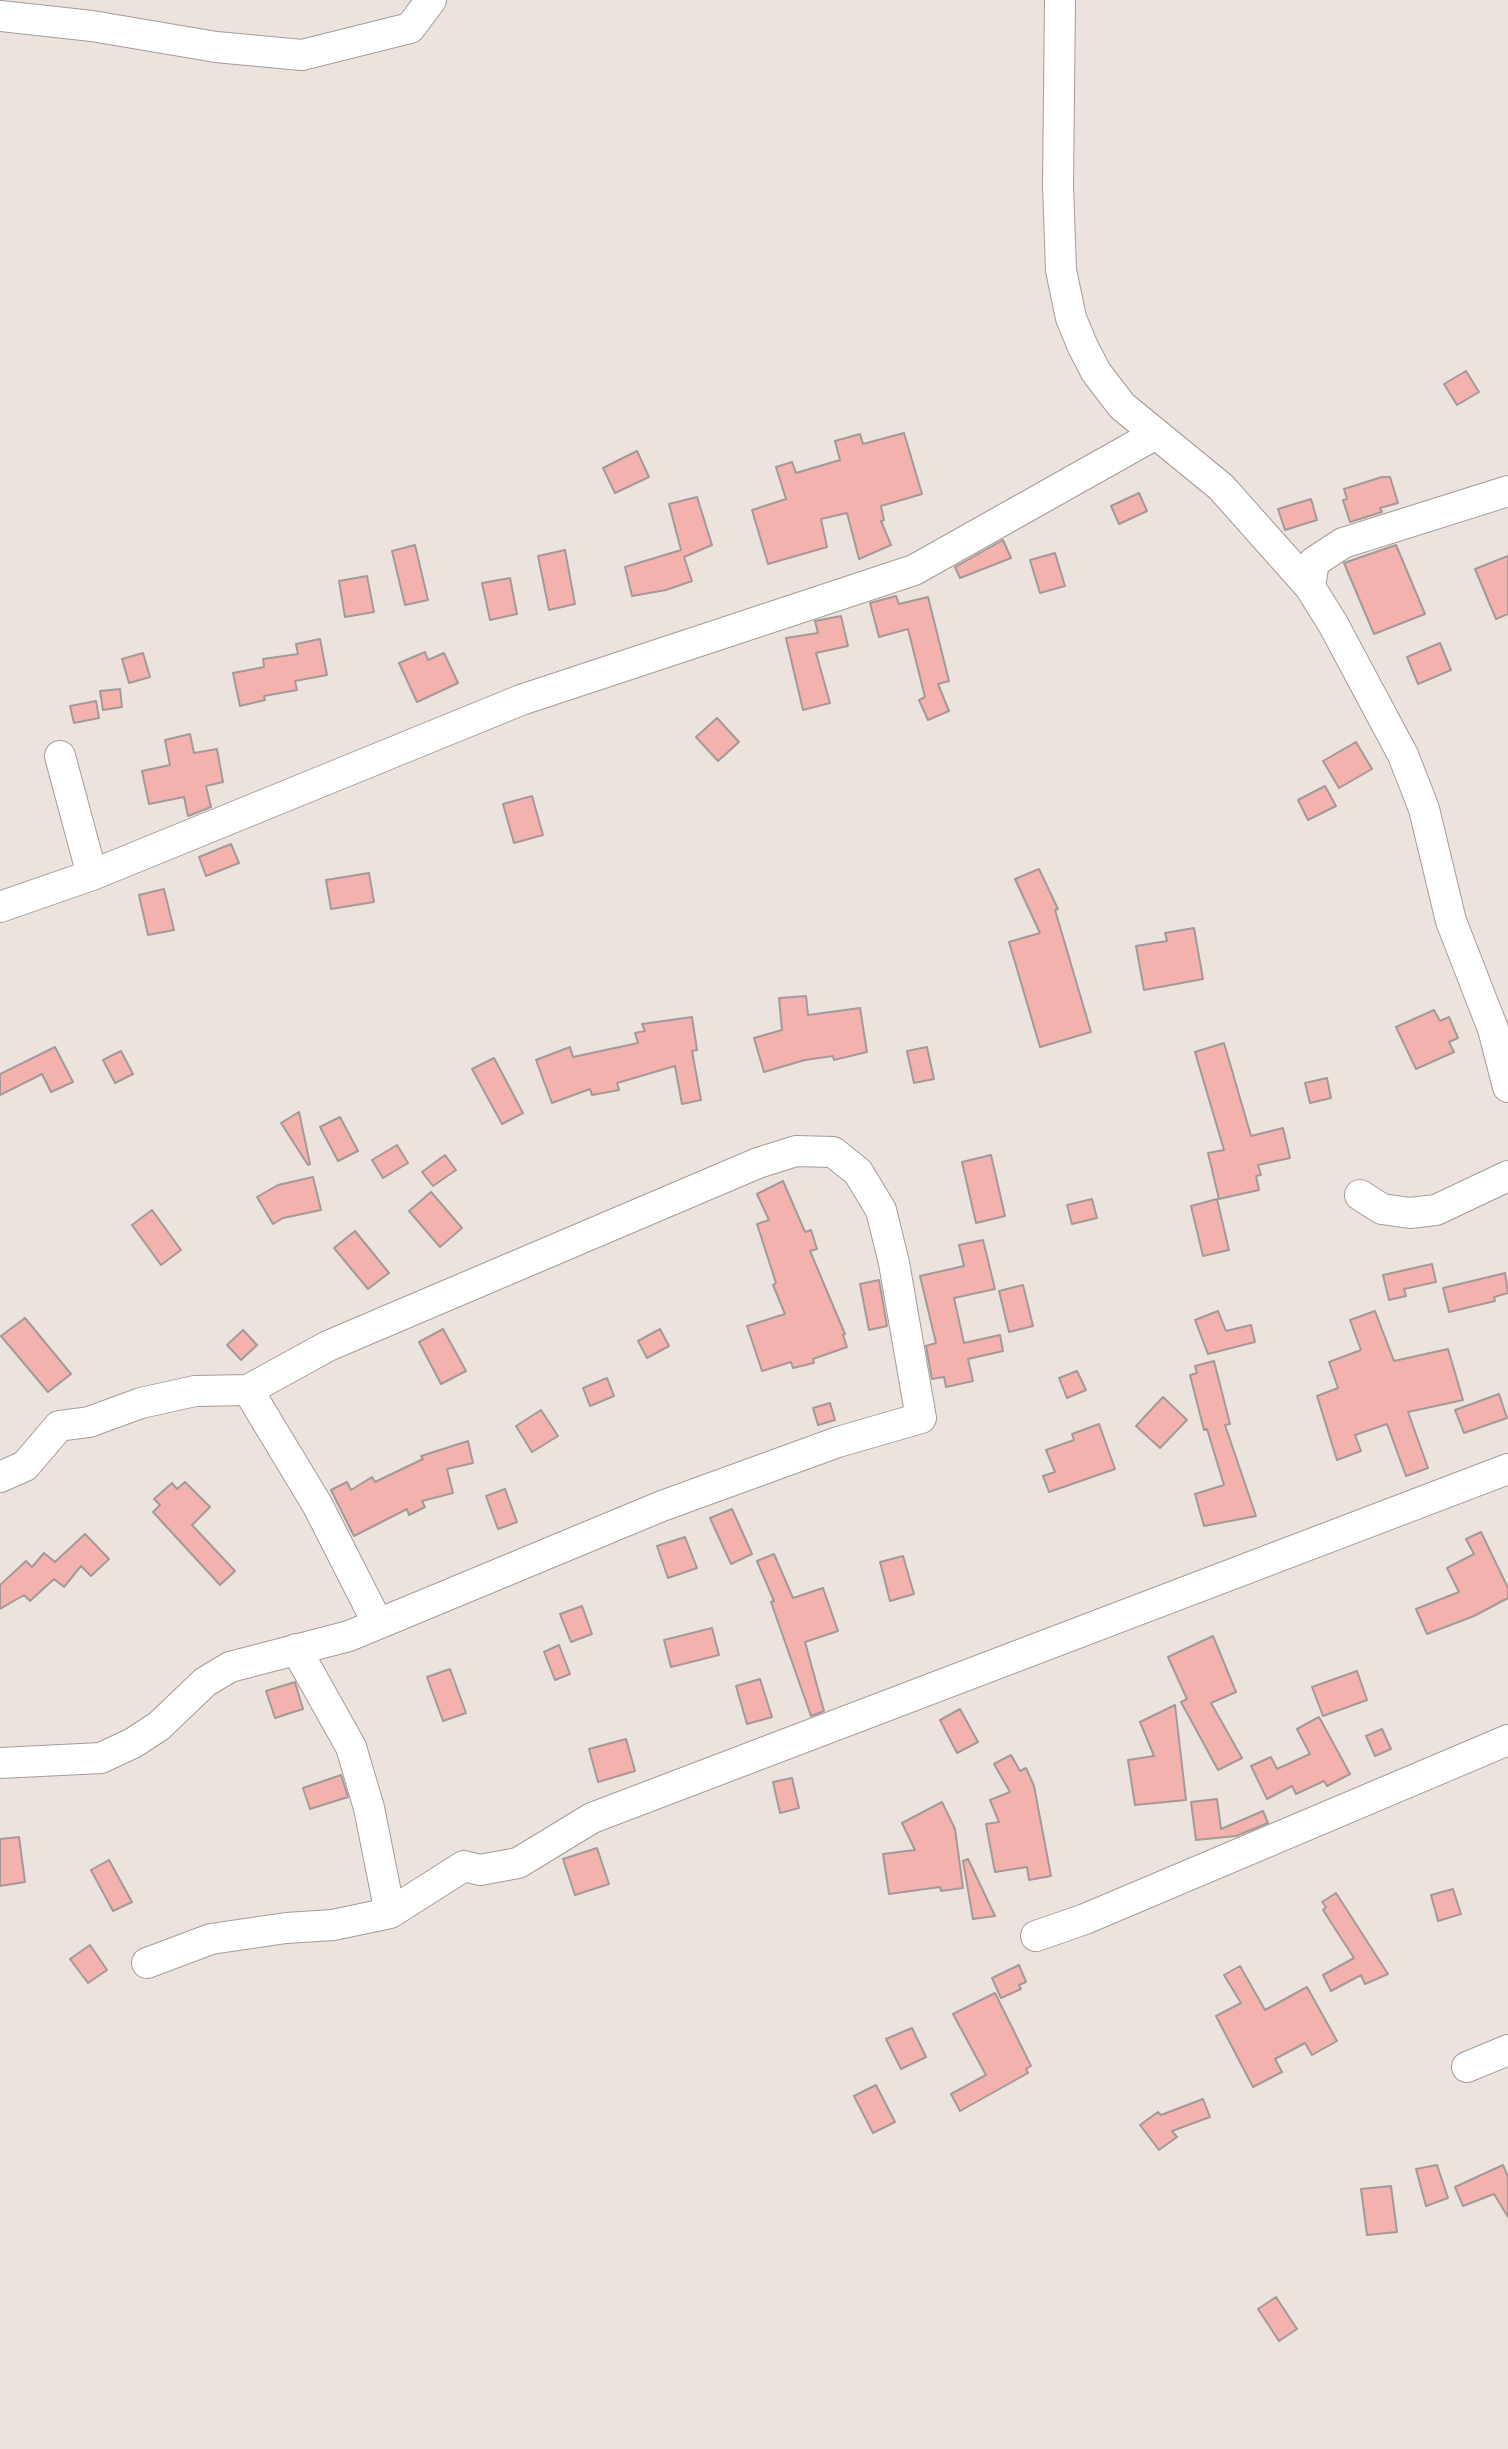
<!DOCTYPE html>
<style>
body{margin:0}
canvas{display:block;background:#ece3de}
</style>
<canvas width="1508" height="2449"></canvas>
<script>
const context = document.querySelector('canvas').getContext('2d');
context.lineJoin = 'round';
function fill(path, color) {
  context.fillStyle = color;
  context.fill(path, 'evenodd');
}
function shape(rows) {
  const path = new Path2D();
  for (const r of rows) {
    path.moveTo(r[0], r[1]);
    for (let i = 2; i < r.length; i += 2) path.lineTo(r[i], r[i + 1]);
  }
  return path;
}
function strokePath(path, color, width, dash) {
  context.strokeStyle = color;
  context.lineWidth = width;
  context.lineCap = dash ? 'butt' : 'round';
  context.setLineDash(dash || []);
  context.stroke(path);
}
const building = shape([
 [1466,371,1479,392,1457,405,1444,384,1466,371],
 [904,433,922,494,881,506,884,520,881,521,891,545,859,559,847,513,821,519,827,547,768,564,752,510,786,499,776,467,792,462,796,473,840,460,835,441,860,434,863,444,904,433],
 [637,451,649,477,615,493,603,468,637,451],
 [1382,477,1390,477,1398,503,1380,508,1382,512,1350,522,1343,500,1347,499,1344,489,1382,477],
 [1139,493,1147,511,1119,524,1111,506,1139,493],
 [697,497,712,545,684,557,692,581,666,590,632,596,625,567,681,550,669,504,697,497],
 [1311,499,1317,520,1285,530,1278,509,1311,499],
 [1003,540,1011,558,960,578,955,567,1003,540],
 [415,545,428,600,405,605,392,551,415,545],
 [1396,545,1425,614,1374,634,1344,563,1396,545],
 [565,550,575,604,549,610,538,556,565,550],
 [1055,553,1065,586,1040,593,1030,560,1055,553],
 [1508,556,1508,614,1496,619,1475,569,1508,556],
 [367,576,374,612,345,617,339,581,367,576],
 [510,578,517,614,490,620,482,583,510,578],
 [896,596,899,604,928,597,949,681,938,684,949,711,928,720,919,700,925,697,908,629,879,637,870,603,896,596],
 [841,616,848,646,816,653,830,703,803,710,786,638,818,633,815,621,841,616],
 [320,639,327,675,295,681,297,690,264,696,265,700,240,706,233,673,264,667,263,659,298,654,296,644,320,639],
 [1440,643,1451,670,1418,684,1407,657,1440,643],
 [425,652,428,660,444,653,458,683,417,702,399,663,425,652],
 [143,653,150,677,129,683,122,659,143,653],
 [120,689,122,707,103,710,100,691,120,689],
 [96,701,99,718,74,723,70,706,96,701],
 [717,718,739,742,718,761,696,737,717,718],
 [190,734,194,753,217,749,223,782,206,786,211,807,188,816,184,797,149,804,142,771,170,765,165,740,190,734],
 [1356,742,1372,769,1339,788,1323,761,1356,742],
 [1325,786,1336,806,1308,820,1298,800,1325,786],
 [532,796,543,835,514,843,503,804,532,796],
 [231,844,239,863,206,876,199,857,231,844],
 [1039,869,1058,909,1055,910,1091,1032,1040,1047,1009,942,1040,933,1015,879,1039,869],
 [369,873,374,902,331,909,326,880,369,873],
 [164,889,174,930,148,935,139,895,164,889],
 [1194,928,1203,979,1144,990,1136,946,1167,941,1165,933,1194,928],
 [806,996,808,1015,860,1008,867,1052,834,1060,833,1056,805,1060,764,1072,754,1038,782,1030,779,998,806,996],
 [1434,1010,1440,1021,1449,1017,1458,1038,1449,1042,1454,1052,1416,1069,1396,1027,1434,1010],
 [692,1017,697,1050,692,1051,701,1100,682,1104,675,1066,617,1083,619,1090,592,1095,590,1089,552,1103,536,1060,570,1047,573,1057,638,1043,635,1033,645,1031,642,1024,692,1017],
 [1224,1043,1251,1136,1283,1128,1290,1158,1258,1165,1261,1175,1256,1176,1259,1190,1219,1199,1208,1153,1224,1150,1195,1052,1224,1043],
 [55,1047,73,1082,51,1092,42,1074,0,1095,0,1074,55,1047],
 [927,1047,934,1079,914,1083,907,1051,927,1047],
 [121,1051,133,1074,115,1083,103,1060,121,1051],
 [494,1058,523,1113,502,1124,472,1069,494,1058],
 [1327,1078,1331,1098,1310,1103,1305,1083,1327,1078],
 [299,1112,310,1164,308,1165,281,1123,299,1112],
 [340,1117,358,1151,338,1161,320,1127,340,1117],
 [397,1145,408,1163,383,1178,372,1160,397,1145],
 [445,1155,456,1170,433,1186,422,1172,445,1155],
 [991,1155,1005,1216,976,1223,962,1162,991,1155],
 [313,1177,321,1210,283,1218,273,1224,257,1197,278,1185,313,1177],
 [783,1181,805,1232,811,1230,817,1249,810,1251,845,1334,843,1335,847,1347,813,1359,814,1363,793,1368,791,1362,762,1371,747,1326,785,1314,773,1285,776,1283,757,1224,769,1220,757,1194,783,1181],
 [431,1192,462,1228,440,1247,409,1211,431,1192],
 [1092,1199,1097,1218,1072,1224,1067,1205,1092,1199],
 [1217,1199,1229,1250,1203,1256,1191,1206,1217,1199],
 [152,1210,181,1250,161,1265,132,1225,152,1210],
 [355,1231,389,1273,368,1289,334,1248,355,1231],
 [983,1240,995,1289,954,1298,964,1343,1000,1335,1003,1351,968,1359,973,1381,946,1387,944,1377,932,1379,926,1346,936,1343,920,1276,964,1266,959,1245,983,1240],
 [1432,1264,1436,1282,1404,1289,1406,1296,1389,1300,1383,1275,1432,1264],
 [1505,1273,1508,1293,1494,1297,1495,1301,1449,1312,1443,1288,1505,1273],
 [879,1280,887,1326,869,1330,860,1284,879,1280],
 [1023,1285,1033,1326,1009,1332,999,1291,1023,1285],
 [1218,1311,1226,1331,1251,1325,1255,1342,1208,1354,1195,1320,1218,1311],
 [1375,1311,1394,1361,1448,1349,1463,1400,1408,1412,1428,1468,1406,1476,1387,1424,1355,1435,1361,1451,1337,1460,1317,1396,1338,1388,1329,1362,1361,1350,1350,1320,1375,1311],
 [25,1318,71,1374,48,1392,1,1336,25,1318],
 [443,1329,466,1371,441,1384,419,1342,443,1329],
 [660,1329,669,1346,647,1358,638,1341,660,1329],
 [243,1330,257,1345,241,1360,227,1345,243,1330],
 [1214,1361,1230,1424,1225,1425,1256,1516,1204,1526,1195,1494,1224,1485,1207,1429,1204,1430,1190,1375,1197,1373,1195,1366,1214,1361],
 [1077,1371,1086,1390,1067,1398,1059,1378,1077,1371],
 [607,1378,614,1396,590,1406,583,1388,607,1378],
 [1499,1394,1507,1418,1464,1433,1455,1410,1499,1394],
 [1163,1397,1187,1420,1160,1448,1136,1426,1163,1397],
 [830,1403,835,1420,818,1425,813,1408,830,1403],
 [541,1410,558,1436,532,1452,516,1426,541,1410],
 [1099,1424,1115,1469,1049,1492,1043,1476,1055,1472,1046,1450,1074,1440,1072,1434,1099,1424],
 [468,1441,473,1463,447,1469,453,1493,422,1501,425,1507,409,1515,407,1509,354,1536,331,1490,347,1482,351,1490,372,1477,375,1482,423,1459,421,1456,468,1441],
 [185,1482,210,1507,192,1525,235,1571,220,1585,153,1512,160,1505,154,1499,172,1483,177,1489,185,1482],
 [505,1489,517,1522,498,1529,486,1496,505,1489],
 [732,1509,752,1554,731,1564,710,1518,732,1509],
 [1481,1532,1508,1588,1508,1598,1474,1616,1427,1634,1416,1609,1459,1592,1447,1568,1474,1554,1466,1539,1481,1532],
 [85,1534,109,1559,91,1576,81,1566,64,1587,54,1579,30,1601,24,1595,0,1609,0,1585,26,1561,32,1567,44,1553,55,1562,85,1534],
 [685,1537,697,1568,668,1578,657,1546,685,1537],
 [774,1554,793,1598,823,1588,838,1631,805,1642,824,1711,811,1716,771,1602,774,1601,757,1561,774,1554],
 [903,1556,914,1594,890,1601,880,1562,903,1556],
 [582,1606,592,1634,571,1642,560,1614,582,1606],
 [712,1628,719,1655,671,1667,664,1640,712,1628],
 [1213,1636,1236,1692,1211,1703,1242,1758,1218,1770,1181,1702,1187,1699,1168,1657,1213,1636],
 [559,1645,570,1674,555,1680,544,1652,559,1645],
 [450,1669,466,1713,443,1721,427,1677,450,1669],
 [1357,1671,1367,1700,1323,1716,1312,1687,1357,1671],
 [760,1679,772,1717,747,1724,736,1686,760,1679],
 [295,1682,303,1709,275,1718,266,1691,295,1682],
 [1175,1705,1186,1800,1135,1805,1128,1760,1154,1756,1140,1722,1175,1705],
 [960,1709,978,1742,957,1753,940,1720,960,1709],
 [1319,1717,1350,1774,1327,1786,1324,1781,1296,1794,1292,1786,1267,1799,1251,1766,1271,1757,1277,1769,1310,1754,1297,1729,1319,1717],
 [1382,1729,1391,1749,1375,1756,1366,1736,1382,1729],
 [626,1739,635,1771,598,1782,589,1749,626,1739],
 [1011,1755,1020,1771,1026,1768,1034,1786,1051,1876,1029,1880,1027,1867,995,1872,986,1824,999,1822,990,1800,1010,1792,994,1764,1011,1755],
 [341,1775,348,1797,310,1809,303,1788,341,1775],
 [792,1778,799,1808,780,1813,773,1782,792,1778],
 [1217,1799,1221,1829,1263,1811,1268,1823,1236,1836,1196,1840,1191,1802,1217,1799],
 [942,1802,955,1829,963,1888,941,1891,940,1887,889,1894,883,1854,915,1850,902,1823,942,1802],
 [19,1837,25,1882,0,1886,0,1839,19,1837],
 [597,1848,609,1884,575,1895,563,1859,597,1848],
 [968,1859,995,1916,973,1919,963,1861,968,1859],
 [109,1860,132,1902,113,1911,91,1870,109,1860],
 [1453,1889,1461,1914,1438,1921,1431,1895,1453,1889],
 [1336,1893,1388,1974,1365,1984,1361,1975,1331,1991,1323,1975,1354,1958,1323,1910,1326,1907,1322,1902,1336,1893],
 [90,1945,107,1970,88,1983,70,1959,90,1945],
 [1019,1965,1026,1982,1019,1985,1021,1989,1001,1998,992,1978,1019,1965],
 [1240,1966,1265,2010,1307,1987,1337,2041,1312,2055,1305,2043,1275,2059,1282,2072,1253,2087,1216,2016,1241,2003,1224,1975,1240,1966],
 [995,1993,1031,2066,1026,2069,1028,2073,960,2111,951,2094,986,2075,953,2014,995,1993],
 [912,2028,926,2057,901,2069,886,2039,912,2028],
 [876,2085,895,2122,873,2133,854,2096,876,2085],
 [1203,2099,1210,2117,1172,2131,1177,2137,1159,2150,1140,2125,1158,2112,1161,2115,1203,2099],
 [1437,2165,1448,2198,1426,2206,1416,2169,1437,2165],
 [1503,2165,1508,2177,1508,2217,1494,2194,1463,2206,1455,2187,1503,2165],
 [1391,2186,1397,2232,1367,2235,1361,2189,1391,2186],
 [1276,2297,1297,2329,1279,2341,1258,2309,1276,2297]
]);
fill(building, '#f4b2ae');
strokePath(building, '#a49998', 2);
const minor = shape([
 [1060,0,1058,186,1061,270,1071,318,1083,347,1096,372,1122,406,1221,487,1310,587,1333,624,1403,755,1424,809,1451,921,1493,1029,1508,1087],
 [0,16,92,26,216,47,302,55,410,28,431,0],
 [1310,587,1314,562,1343,543,1508,491],
 [60,756,92,875],
 [0,907,92,875,521,700,914,570,1156,434],
 [1360,1195,1382,1209,1410,1213,1436,1210,1508,1176],
 [248,1390,318,1506,377,1622],
 [0,1477,25,1466,59,1426,89,1422,141,1403,195,1391,248,1390,328,1346,758,1163,796,1151,833,1152,858,1172,881,1210,894,1263,921,1418,838,1442,662,1506,349,1636,230,1667,205,1682,159,1726,133,1743,101,1758,0,1763],
 [390,1913,464,1866,480,1870,518,1863,592,1818,1508,1469],
 [1036,1936,1085,1919,1508,1740],
 [147,1963,211,1939,286,1928,333,1925,390,1913,369,1808,351,1747,296,1649],
 [1467,2067,1508,2050]
]);
strokePath(minor, '#a59c97', 32);
strokePath(minor, '#fff', 30);
</script>
